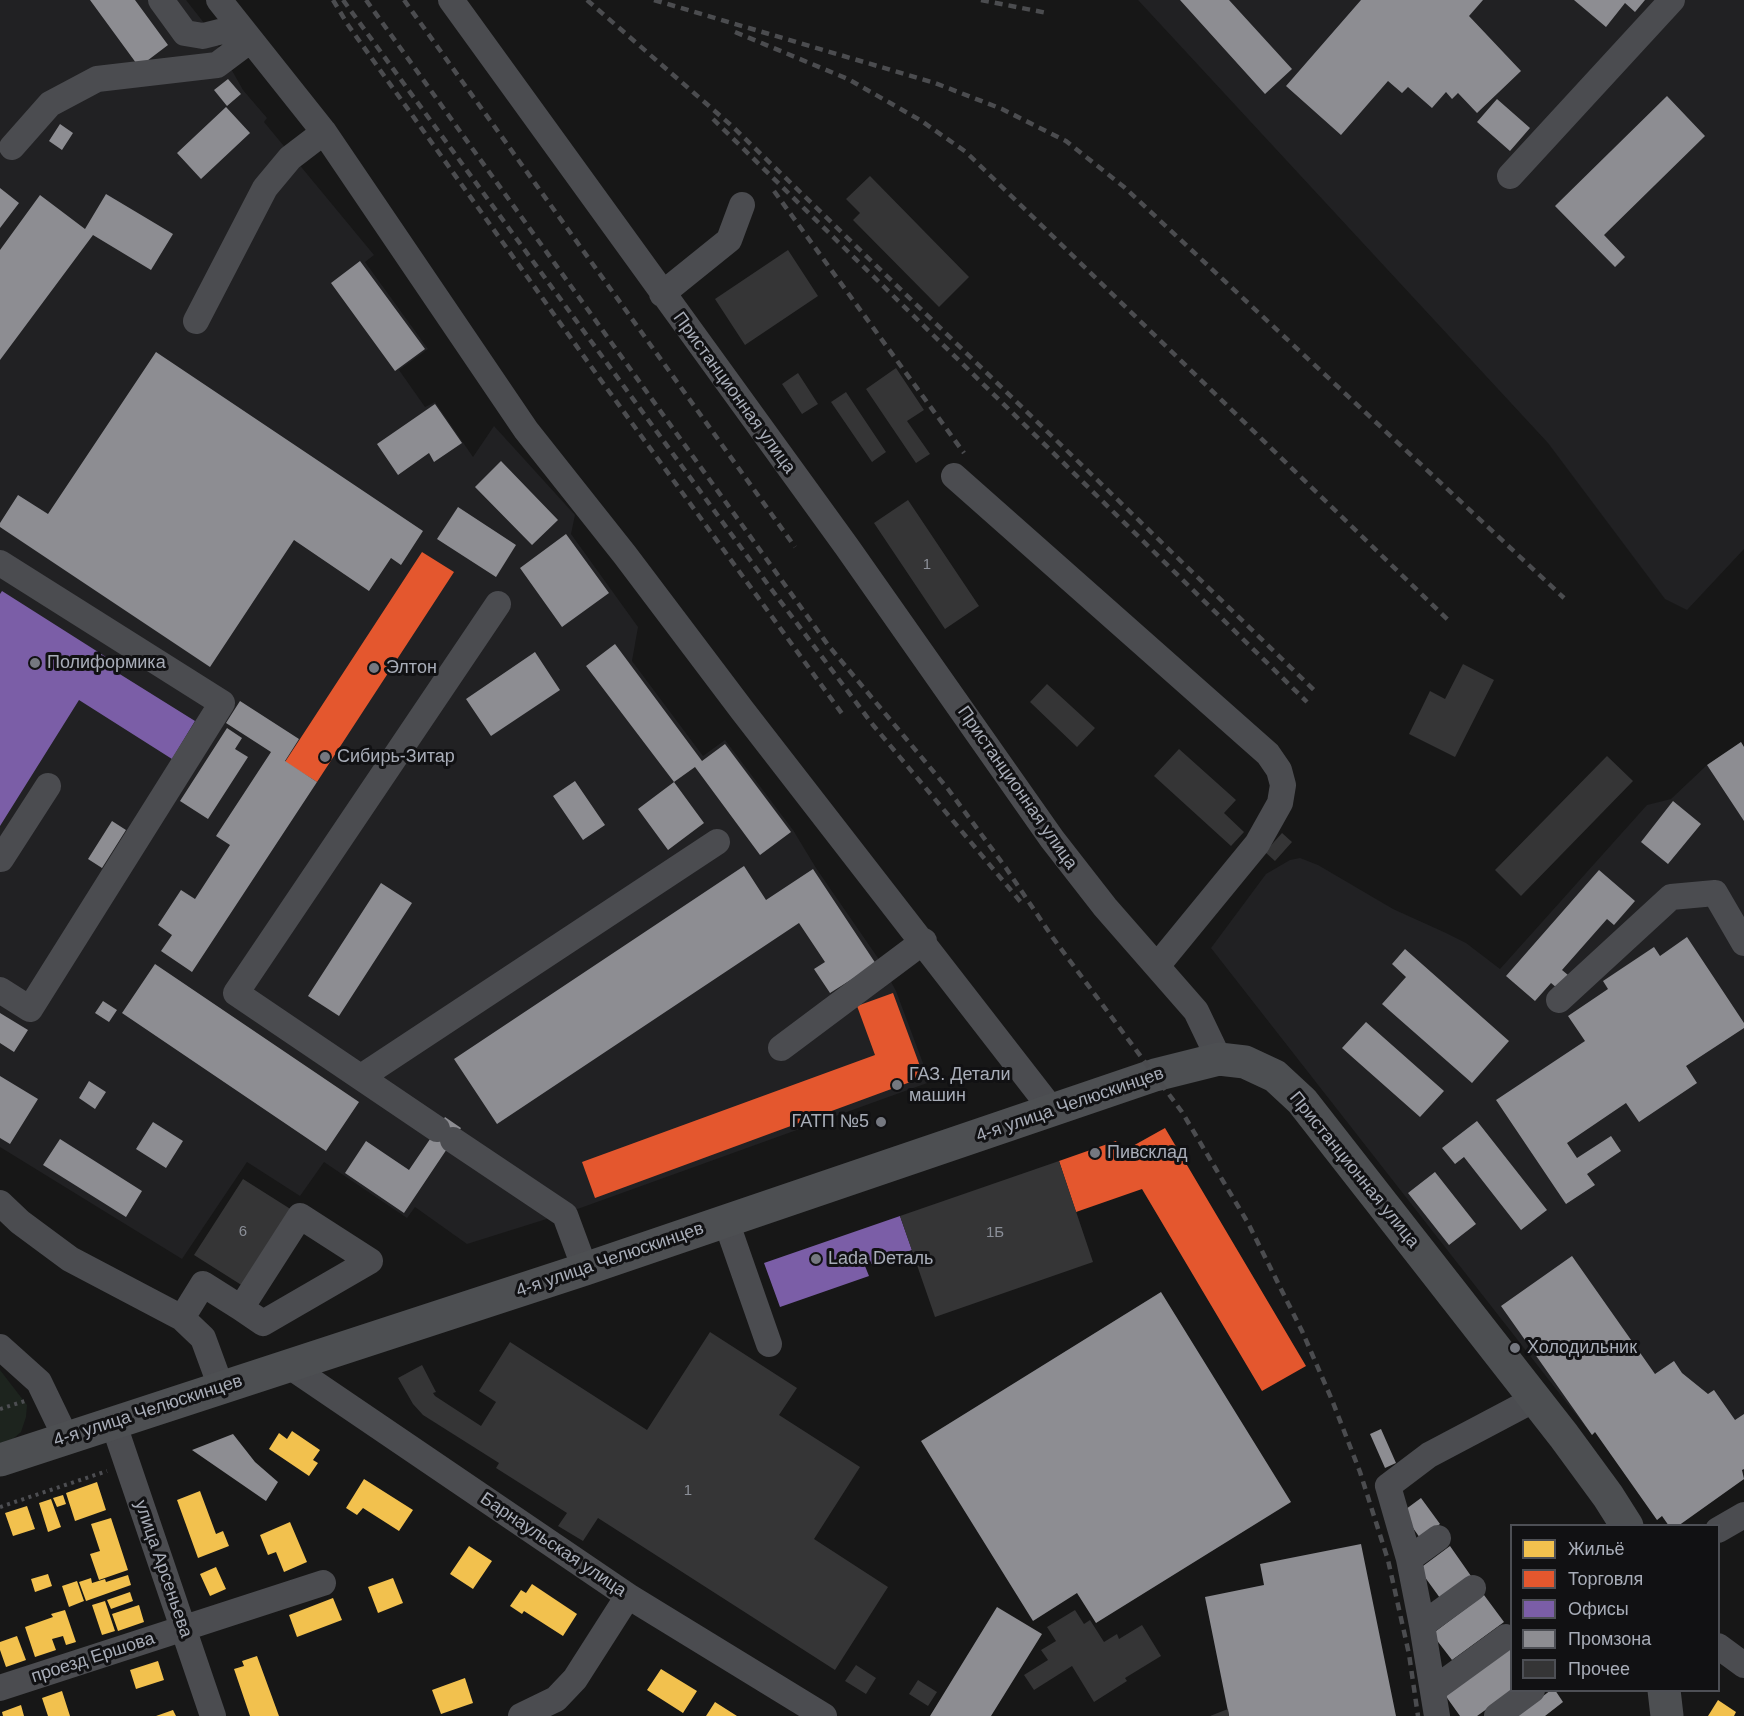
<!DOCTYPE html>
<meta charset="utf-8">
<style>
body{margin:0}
#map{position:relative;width:1744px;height:1716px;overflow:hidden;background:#171717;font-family:Arial,sans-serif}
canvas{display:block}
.legend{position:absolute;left:1510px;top:1524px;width:210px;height:168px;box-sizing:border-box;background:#111113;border:2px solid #4d4f55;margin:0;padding:8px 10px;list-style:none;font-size:18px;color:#a8adb8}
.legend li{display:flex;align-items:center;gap:12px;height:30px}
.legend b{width:30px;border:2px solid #4d4f55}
</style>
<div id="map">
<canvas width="1744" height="1716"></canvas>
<ul class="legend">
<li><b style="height:16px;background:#f2c14e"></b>Жильё</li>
<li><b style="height:16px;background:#e4572e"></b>Торговля</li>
<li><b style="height:16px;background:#7b5ea7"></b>Офисы</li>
<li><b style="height:16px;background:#8d8d92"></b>Промзона</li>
<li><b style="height:16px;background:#353536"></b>Прочее</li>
</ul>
</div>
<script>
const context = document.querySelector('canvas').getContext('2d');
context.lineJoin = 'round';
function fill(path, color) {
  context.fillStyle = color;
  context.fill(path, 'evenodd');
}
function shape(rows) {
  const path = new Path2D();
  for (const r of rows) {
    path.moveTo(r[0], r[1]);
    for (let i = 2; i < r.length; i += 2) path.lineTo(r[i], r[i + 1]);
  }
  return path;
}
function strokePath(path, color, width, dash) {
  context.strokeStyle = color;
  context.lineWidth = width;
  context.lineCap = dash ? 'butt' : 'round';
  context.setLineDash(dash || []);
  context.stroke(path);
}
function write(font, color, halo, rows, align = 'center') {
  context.font = font + ' Arial,sans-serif';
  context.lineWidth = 6;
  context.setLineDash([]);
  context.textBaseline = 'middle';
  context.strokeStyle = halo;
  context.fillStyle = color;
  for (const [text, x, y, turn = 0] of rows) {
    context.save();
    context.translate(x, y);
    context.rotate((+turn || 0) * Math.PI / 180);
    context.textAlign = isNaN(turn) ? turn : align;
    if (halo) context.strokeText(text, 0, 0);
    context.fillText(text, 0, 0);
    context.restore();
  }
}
fill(shape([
 [0,0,186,0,208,28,243,90,267,118,264,122,374,255,365,262,428,349,399,370,425,407,435,402,473,457,494,426,575,515,571,534,638,627,632,661,703,756,725,740,793,830,816,868,880,961,896,991,930,1082,572,1211,467,1244,415,1207,407,1218,324,1162,300,1196,247,1162,182,1259,0,1147],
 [1138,0,1744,0,1744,549,1687,610,1665,599,1548,443],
 [1741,742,1744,747,1744,1469,1742,1470,1744,1479,1678,1525,1662,1516,1657,1520,1596,1432,1592,1435,1211,948,1266,874,1290,860,1300,858,1318,865,1393,909,1446,933,1466,943,1500,969,1647,805,1671,799,1707,765]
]), '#212123');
fill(shape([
 [0,1370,27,1405,26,1417,21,1432,13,1439,0,1443]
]), '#1d241e');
fill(shape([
 [292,1431,320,1450,313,1460,318,1463,309,1476,269,1449,279,1433,287,1439],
 [364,1479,413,1510,399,1531,363,1508,357,1515,346,1508],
 [97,1482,106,1510,75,1521,66,1493],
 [200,1491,216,1534,223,1531,229,1546,198,1558,177,1500],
 [63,1495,66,1504,57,1507,53,1498],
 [51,1499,61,1527,48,1532,39,1503],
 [27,1506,35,1529,13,1536,5,1513],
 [111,1518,128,1570,99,1580,90,1554,100,1551,91,1524],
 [290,1522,307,1562,284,1572,276,1552,268,1555,260,1535],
 [469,1546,492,1561,473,1589,450,1574],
 [216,1567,226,1589,210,1596,200,1574],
 [48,1574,52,1586,35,1592,31,1579],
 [128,1575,131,1585,86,1601,79,1582,91,1578,92,1583,105,1579,106,1582],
 [393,1578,403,1603,378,1613,368,1587],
 [77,1581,84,1601,69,1607,62,1586],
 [532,1584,577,1614,563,1636,524,1611,522,1614,510,1606,521,1590,526,1593],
 [130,1592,133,1601,111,1609,107,1600],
 [333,1598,342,1620,297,1637,289,1615],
 [105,1601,115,1631,102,1635,92,1605],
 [139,1605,144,1622,118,1631,112,1614],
 [65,1610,76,1642,66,1645,63,1636,52,1639,56,1650,35,1657,25,1627,53,1617,51,1614],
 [17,1636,26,1660,6,1667,0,1650,0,1642],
 [257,1656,279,1716,250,1716,234,1669,244,1666,242,1661],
 [158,1661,164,1680,136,1689,130,1670],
 [661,1669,697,1691,683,1713,647,1690],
 [465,1678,473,1703,441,1714,432,1690],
 [62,1691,70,1716,48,1716,42,1698],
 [1718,1700,1736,1712,1734,1716,1708,1716],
 [715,1702,737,1716,706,1716],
 [21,1705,24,1716,3,1716,2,1712],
 [173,1710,176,1716,156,1716]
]), '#f2c14e');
fill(shape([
 [422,552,454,572,317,782,285,762],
 [893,993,924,1077,595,1198,582,1162,875,1055,857,1006],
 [1165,1128,1306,1366,1262,1391,1142,1189,1076,1212,1059,1161,1116,1141,1122,1152]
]), '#e4572e');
fill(shape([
 [2,591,106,657,102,663,195,721,172,759,79,700,0,826,0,594],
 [900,1216,912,1250,865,1266,869,1276,780,1307,764,1263]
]), '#7b5ea7');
fill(shape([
 [90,0,135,0,168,45,139,67],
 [1180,0,1229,0,1292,69,1265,94],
 [1361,0,1483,0,1469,16,1521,71,1477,113,1458,93,1452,99,1446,92,1432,108,1408,87,1402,93,1388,81,1341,135,1286,86],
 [1574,0,1645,0,1635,12,1625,3,1606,27],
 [228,79,241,94,227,106,214,90],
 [1667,96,1705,136,1604,235,1625,257,1615,267,1555,206],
 [1497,99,1530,128,1510,151,1477,122],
 [226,107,250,133,201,179,177,153],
 [60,124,73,133,62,150,49,141],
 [0,188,19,203,0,228],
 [106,194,173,234,151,270,93,235,0,360,0,250,40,195,85,229],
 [360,261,425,349,395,371,331,283],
 [156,352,423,531,401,565,391,558,369,591,294,540,210,667,0,527,0,523,18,495,48,514],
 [435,404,462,443,434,462,429,453,398,475,377,444],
 [501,461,558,520,532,545,475,487],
 [458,507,516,545,496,577,437,539],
 [566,534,609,593,562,627,520,568],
 [615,644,702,761,725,744,791,832,760,855,695,767,674,782,586,666],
 [535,652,560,690,491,736,466,699],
 [240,701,299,739,285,761,317,782,192,972,161,951,172,935,158,925,181,890,195,899,230,845,216,836,271,752,226,723],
 [227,728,242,738,235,749,248,757,208,819,180,801],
 [1741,742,1744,747,1744,821,1707,765],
 [575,781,605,825,583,840,553,796],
 [674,782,704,823,668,850,638,809],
 [1673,801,1701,824,1668,864,1641,842],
 [112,821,126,830,102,868,88,859],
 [744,866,766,900,813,869,876,964,830,993,814,969,825,962,799,923,497,1124,454,1059],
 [1599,870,1635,901,1614,925,1607,919,1562,970,1568,975,1557,988,1551,983,1535,1001,1506,976],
 [381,883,412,903,339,1016,308,996],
 [1687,937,1744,1023,1744,1028,1686,1066,1697,1083,1639,1122,1626,1103,1567,1143,1577,1158,1611,1136,1621,1151,1587,1174,1595,1185,1566,1204,1496,1100,1585,1041,1568,1016,1608,989,1603,981,1654,947,1660,956],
 [1405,949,1509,1041,1472,1083,1382,1004,1406,977,1392,964],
 [155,964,359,1102,326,1151,122,1013],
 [103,1001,117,1010,109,1022,95,1013],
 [0,1013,28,1030,14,1052,0,1043],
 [1366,1022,1444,1091,1420,1117,1342,1048],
 [0,1076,38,1099,10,1144,0,1138],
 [89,1081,106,1092,95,1109,79,1098],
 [445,1117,461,1128,404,1213,345,1173,366,1141,409,1170],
 [1477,1121,1547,1210,1521,1230,1464,1157,1455,1164,1442,1148],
 [153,1122,183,1141,166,1168,136,1149],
 [60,1139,142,1191,126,1217,43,1165],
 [1435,1172,1476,1224,1449,1245,1408,1193],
 [1572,1256,1655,1374,1674,1361,1682,1373,1708,1394,1714,1390,1735,1420,1744,1414,1744,1469,1742,1470,1744,1479,1678,1526,1669,1526,1662,1516,1657,1520,1595,1432,1592,1435,1501,1306],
 [1161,1292,1291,1502,1096,1623,1077,1593,1033,1621,921,1441],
 [1381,1429,1396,1463,1385,1468,1370,1434],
 [233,1434,255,1462,278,1482,266,1501,192,1450],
 [1421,1498,1440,1524,1420,1538,1402,1512],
 [1361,1544,1396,1716,1229,1716,1205,1597,1264,1585,1260,1564],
 [1450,1546,1471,1576,1440,1598,1419,1569],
 [1484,1595,1504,1622,1452,1660,1432,1634],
 [997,1607,1042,1634,991,1716,930,1716],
 [1512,1646,1512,1691,1477,1716,1460,1716,1445,1695],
 [1551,1690,1555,1690,1563,1702,1545,1716,1517,1716]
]), '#8d8d92');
fill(shape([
 [870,176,969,277,939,307,853,220,860,213,846,199],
 [788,250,818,296,745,345,715,299],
 [896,368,924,410,907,421,930,454,916,463,866,389],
 [798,373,818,404,802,414,782,384],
 [846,392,886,452,872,462,831,402],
 [908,500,979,606,945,629,874,523],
 [1463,664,1494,680,1455,757,1409,734,1430,691,1445,699],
 [1047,684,1095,728,1077,747,1030,702],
 [1179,749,1236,800,1224,813,1244,832,1231,846,1154,776],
 [1607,756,1633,781,1521,896,1495,870],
 [1282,833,1292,842,1275,861,1265,852],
 [1059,1161,1093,1262,935,1317,900,1216],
 [243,1179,292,1210,243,1286,194,1255],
 [710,1332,797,1388,779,1415,860,1467,814,1539,888,1587,835,1670,598,1518,583,1541,558,1526,567,1513,496,1468,499,1463,423,1415,413,1404,398,1378,422,1365,436,1392,433,1393,435,1396,481,1426,496,1402,479,1391,510,1342,647,1430],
 [1075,1610,1084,1624,1090,1620,1104,1642,1117,1634,1119,1639,1142,1625,1161,1656,1125,1678,1127,1681,1094,1702,1072,1666,1034,1690,1024,1675,1048,1660,1041,1650,1056,1641,1047,1627],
 [856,1665,876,1678,866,1694,845,1681],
 [918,1680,937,1692,928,1706,909,1694],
 [1228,1709,1229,1716,1210,1716]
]), '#353536');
strokePath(shape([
 [0,1409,25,1401],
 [0,1507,107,1471]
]), '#4d4e52', 4, [3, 4.5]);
strokePath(shape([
 [161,0,185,33,203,36,239,27],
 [219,0,324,132,526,430,625,555,742,710,1053,1111],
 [451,0,847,547,1052,839,1105,907,1196,1011,1219,1059],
 [12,147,50,104,97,79,217,65,249,41],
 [1510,176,1672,0],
 [662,294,729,240,742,205],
 [196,321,265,188,290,158,324,132],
 [954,476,1268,754,1279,770,1283,785,1280,803,1257,844,1157,966],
 [0,563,222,703,30,1009,0,990],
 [0,859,1,859,48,786],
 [1559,1000,1671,897,1715,893,1744,943],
 [781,1048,924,941],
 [361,1077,717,842],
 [437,1129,236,993,498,604],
 [453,1140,565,1215,585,1269],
 [0,1203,20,1222,70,1259,182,1318,203,1338,221,1387],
 [726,1221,769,1344],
 [182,1318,203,1284,241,1308,300,1216,370,1261,263,1323,241,1308],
 [0,1347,39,1382,66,1438],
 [288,1365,628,1596,824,1716],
 [113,1422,213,1716],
 [1718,1530,1744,1515],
 [1409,1559,1438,1538],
 [1422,1625,1473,1588],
 [1718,1646,1744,1665],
 [0,1688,323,1583],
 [1433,1690,1506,1637],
 [521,1716,556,1699,575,1679,628,1596],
 [1437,1716,1422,1625,1409,1559,1388,1486,1429,1455,1535,1399],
 [1497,1716,1532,1690]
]), '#4b4c50', 26);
strokePath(shape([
 [0,1460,585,1269,1155,1075,1219,1059,1245,1062,1275,1076,1302,1101,1564,1436,1608,1496,1627,1526],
 [1664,1690,1667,1716]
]), '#4d4f52', 33);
strokePath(shape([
 [333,0,348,25,595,372,843,715],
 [343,0,769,586,873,725,1024,906],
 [366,0,828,645,948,789,1006,868,1053,938,1182,1112,1248,1223,1302,1331,1332,1400,1360,1472,1388,1560,1409,1654,1418,1716],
 [404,0,795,547],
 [587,0,732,126,1316,692],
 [654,0,935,83,1002,109,1066,141,1124,187,1564,598],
 [981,0,1047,13],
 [735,32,848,79,920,120,966,152,1448,620],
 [713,119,1307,702],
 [774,191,964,453]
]), '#4b4c4f', 4.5, [8, 6]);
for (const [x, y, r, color] of [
 [35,663,6,"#757880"],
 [374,668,6,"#757880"],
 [325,757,6,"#757880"],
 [897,1085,6,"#757880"],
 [881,1122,6,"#757880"],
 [1095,1153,6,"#757880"],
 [816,1259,6,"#757880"],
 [1515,1348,6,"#757880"]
]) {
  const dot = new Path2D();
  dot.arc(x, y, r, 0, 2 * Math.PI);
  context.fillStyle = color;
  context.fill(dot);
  strokePath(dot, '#111113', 2);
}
write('15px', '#8b8f98', null, [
 ["1",927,565],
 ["6",243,1232],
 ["1Б",995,1233],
 ["1",688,1491]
]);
write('18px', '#a8adb8', '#111113', [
 ["Пристанционная улица",734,393,54],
 ["Пристанционная улица",1017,788,55],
 ["4-я улица Челюскинцев",1070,1105,-19],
 ["Пристанционная улица",1354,1170,51],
 ["4-я улица Челюскинцев",610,1260,-19],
 ["4-я улица Челюскинцев",148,1411,-18],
 ["Барнаульская улица",553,1545,34],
 ["улица Арсеньева",163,1569,71],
 ["проезд Ершова",93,1658,-18]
]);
write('18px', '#a8adb8', '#111113', [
 ["Полиформика",47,663],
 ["Элтон",386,668],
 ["Сибирь-Зитар",337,757],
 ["ГАЗ. Детали",909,1075],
 ["машин",909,1096],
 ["ГАТП №5",869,1122,"right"],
 ["Пивсклад",1107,1153],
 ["Lada Dеталь",828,1259],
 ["Холодильник",1527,1348]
], 'left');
</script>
